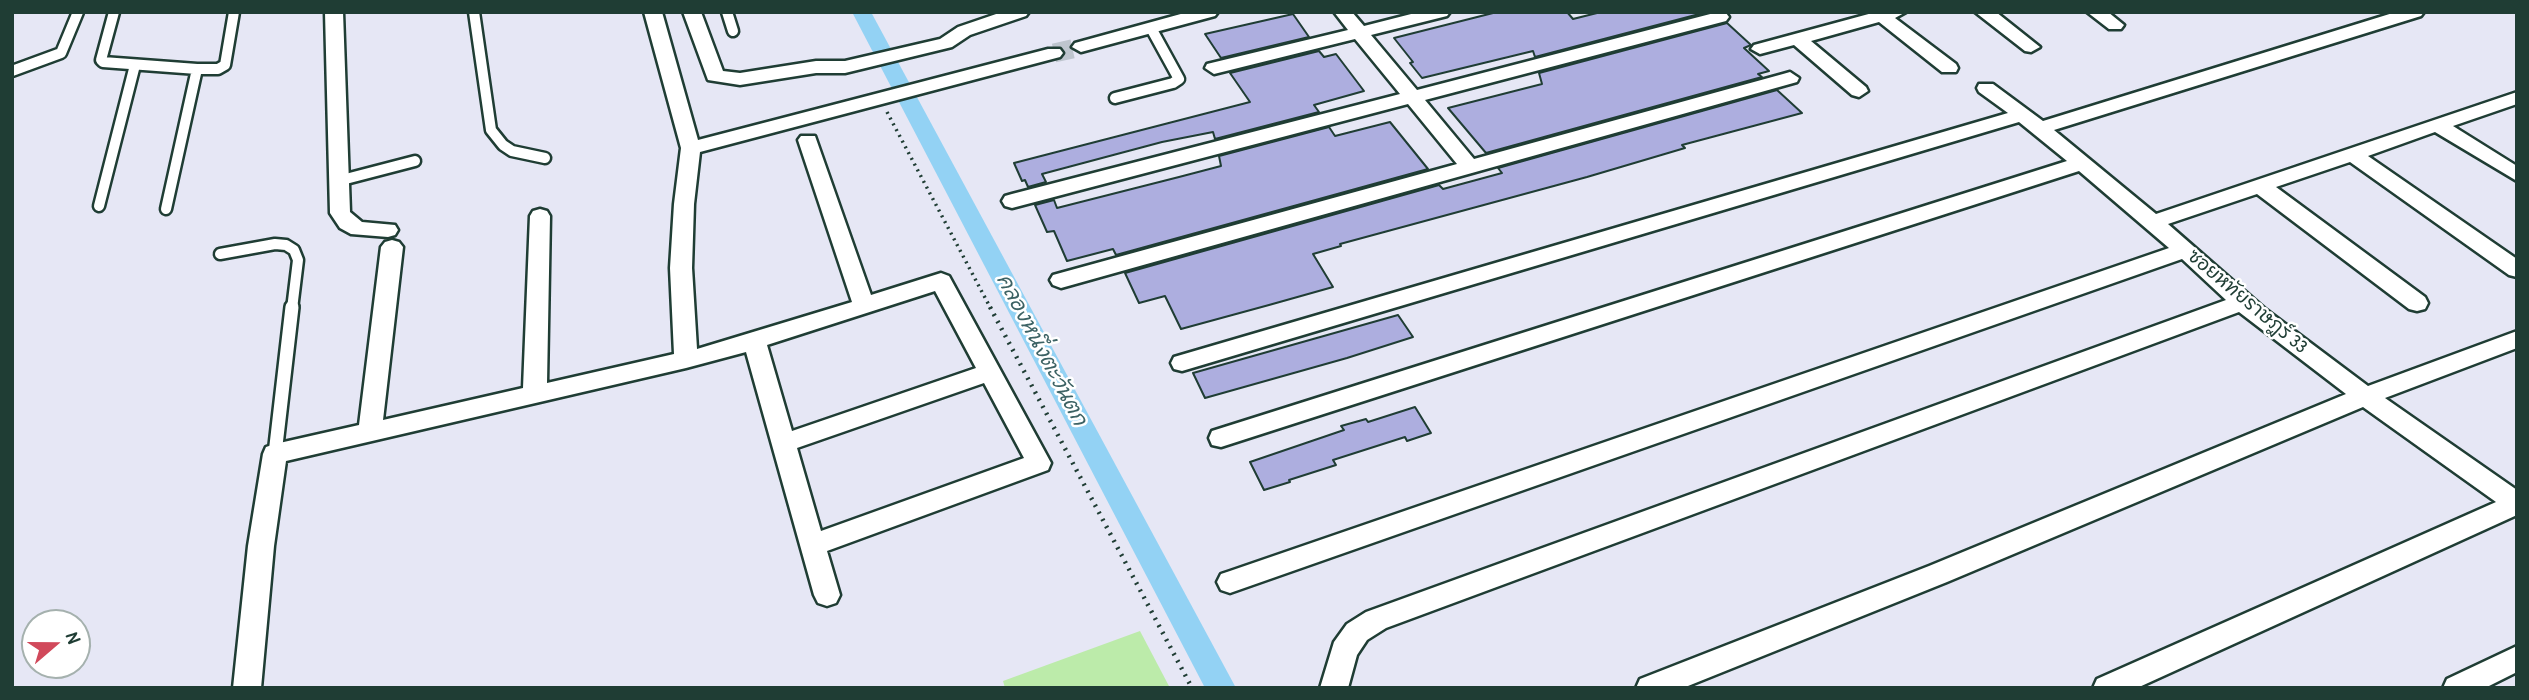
<!DOCTYPE html>
<meta charset="utf-8">
<style>
body{margin:0}
#map{position:relative;width:2529px;height:700px;overflow:hidden;background:#e6e7f5;font-family:"Patrick Hand",sans-serif}
canvas{display:block}
.frame{position:absolute;inset:0;border:14px solid #1f3d34;pointer-events:none}
.north{position:absolute;left:21px;top:609px;width:70px;height:70px;box-sizing:border-box;background:#fff;border:2px solid #a5b1ae;border-radius:50%;rotate:70deg;font-size:19px;font-weight:700;line-height:28px;text-align:center;color:#1f3d34}
.north::after{content:'';display:block;margin:auto;width:24px;height:32px;background:#d1495b;clip-path:polygon(50% 0,100% 100%,50% 72%,0 100%)}
</style>
<div id="map">
<canvas width="2529" height="700"></canvas>
<div class="frame"></div>
<div class="north">N</div>
</div>
<script>
const context = document.querySelector('canvas').getContext('2d');
context.lineJoin = 'round';
function fill(path, color) {
  context.fillStyle = color;
  context.fill(path, 'evenodd');
}
function shape(rows) {
  const path = new Path2D();
  for (const r of rows) {
    path.moveTo(r[0], r[1]);
    for (let i = 2; i < r.length; i += 2) path.lineTo(r[i], r[i + 1]);
  }
  return path;
}
function strokePath(path, color, width, dash) {
  context.strokeStyle = color;
  context.lineWidth = width;
  context.lineCap = dash ? 'butt' : 'round';
  context.setLineDash(dash || []);
  context.stroke(path);
}
function write(font, color, halo, rows, align = 'center') {
  context.font = font + ' "Patrick Hand","Playpen Sans Thai",sans-serif';
  context.lineWidth = 5;
  context.setLineDash([]);
  context.textBaseline = 'middle';
  context.strokeStyle = halo;
  context.fillStyle = color;
  for (const [text, x, y, turn = 0] of rows) {
    context.save();
    context.translate(x, y);
    context.rotate((+turn || 0) * Math.PI / 180);
    context.textAlign = isNaN(turn) ? turn : align;
    if (halo) context.strokeText(text, 0, 0);
    context.fillText(text, 0, 0);
    context.restore();
  }
}
fill(shape([
 [1140,631,1170,688,1005,688,1003,681]
]), '#bcebaa');
fill(shape([
 [852,12,871,12,1236,688,1205,688,852,12]
]), '#93d2f4');
const building = shape([
 [1497,12,1567,12,1573,19,1601,12,1707,12,1535,57,1533,51,1422,78,1410,63,1413,62,1394,38,1497,12],
 [1293,14,1309,37,1221,58,1205,34,1293,14],
 [1727,23,1751,45,1744,48,1769,71,1758,74,1762,77,1486,153,1448,108,1542,84,1539,73,1727,23],
 [1319,51,1324,57,1336,54,1364,91,1314,105,1319,112,1215,139,1213,132,1162,142,1042,174,1046,182,1028,187,1025,180,1022,181,1014,163,1250,102,1230,73,1319,51],
 [1777,90,1802,113,1682,145,1685,148,1587,177,1340,244,1341,246,1313,254,1333,287,1269,305,1181,329,1165,296,1139,303,1125,273,1439,185,1443,189,1502,173,1498,168,1777,90],
 [1390,122,1428,169,1116,255,1113,249,1067,261,1054,231,1047,232,1035,205,1054,200,1057,208,1179,177,1221,166,1219,156,1329,127,1335,136,1390,122],
 [1398,315,1413,337,1347,358,1205,398,1193,373,1398,315],
 [1415,407,1431,433,1407,441,1405,437,1333,460,1336,465,1289,480,1290,482,1264,490,1250,462,1344,430,1341,426,1366,419,1368,422,1415,407]
]);
fill(building, '#adaedf');
strokePath(building, '#1f3d34', 2);
strokePath(shape([
 [1054,53,1081,47]
]), '#bec5ce', 19, [19, 10]);
const laneFar1 = shape([
 [114,12,101,60,103,62,197,69],
 [474,12,491,130,503,145,512,151,545,158],
 [727,12,733,31],
 [12,71,61,53,78,12],
 [1115,98,1173,83,1179,79,1151,28],
 [338,181,415,161],
 [99,206,135,65],
 [166,209,197,69,218,69,225,65,234,12],
 [220,254,275,244,286,245,294,250,298,260,292,309]
]);
const lane = shape([
 [275,454,292,307]
]);
const street = shape([
 [325,12,343,12,350,212,362,222,395,225,398,230,395,235,388,237,351,234,340,228,330,213,325,12],
 [644,12,662,12,698,140,1048,49,1060,49,1063,53,1060,57,700,152,694,204,692,268,697,349,852,302,798,140,801,136,815,136,871,295,941,273,949,276,1051,463,1048,470,827,551,840,595,836,603,827,606,818,603,814,595,746,352,686,368,286,461,274,546,261,688,233,688,248,546,263,454,266,447,275,444,359,425,381,247,385,242,392,240,399,242,403,247,383,420,523,388,530,216,533,211,540,209,547,211,550,216,547,383,674,354,670,268,674,204,681,148,644,12],
 [935,291,976,368,792,431,767,345,935,291],
 [984,383,1024,458,821,531,797,448,984,383],
 [683,12,701,12,723,71,740,73,816,61,845,61,940,39,958,27,1002,12,1029,12,1026,16,970,35,952,47,845,73,816,73,740,85,708,80,683,12],
 [1188,12,1218,12,1215,16,1081,52,1072,47,1075,43,1188,12],
 [1334,12,1352,12,1364,26,1419,12,1450,12,1447,16,1371,35,1417,90,1718,12,1726,13,1729,17,1726,21,1425,100,1474,159,1783,74,1790,72,1799,78,1797,82,1061,288,1053,285,1050,280,1053,275,1457,164,1408,104,1012,208,1005,206,1002,201,1005,196,1012,194,1400,94,1355,39,1214,74,1205,68,1207,64,1348,30,1334,12],
 [1876,12,1906,12,1895,18,1956,64,1958,68,1956,72,1942,72,1879,22,1811,41,1866,87,1868,91,1859,97,1852,95,1794,45,1760,54,1751,49,1754,45,1876,12],
 [1975,12,1996,12,2040,47,2031,52,2025,51,1975,12],
 [2087,12,2108,12,2124,25,2121,29,2109,29,2087,12],
 [2396,12,2424,12,2421,16,2054,130,2156,214,2517,92,2517,104,2453,126,2517,166,2517,181,2435,132,2368,156,2517,259,2517,277,2509,275,2350,162,2276,187,2425,297,2428,303,2425,309,2417,311,2409,309,2257,194,2168,224,2264,308,2368,386,2517,331,2517,348,2385,398,2517,490,2517,515,2137,688,2093,688,2097,679,2496,502,2363,407,1947,582,1683,688,1636,688,1640,679,1929,566,2346,394,2239,312,1386,628,1367,640,1357,655,1348,688,1320,688,1334,642,1347,624,1366,612,2226,300,2182,259,1230,593,1221,590,1217,582,1221,574,1230,571,2169,248,2079,171,1221,447,1212,445,1209,438,1212,431,2067,161,2019,122,1182,371,1174,369,1171,363,1174,357,2008,113,1979,92,1977,88,1979,84,1993,84,2043,121,2396,12],
 [2517,646,2517,672,2485,688,2443,688,2447,679,2517,646]
]);
strokePath(laneFar1, '#1f3d34', 15);
strokePath(lane, '#1f3d34', 18);
strokePath(street, '#1f3d34', 5);
strokePath(shape([
 [887,112,991,309]
]), '#1f3d34', 3.5, [2, 4.5]);
strokePath(shape([
 [990,307,1192,688]
]), '#1f3d34', 4.5, [2, 6]);
strokePath(laneFar1, '#fff', 10);
strokePath(lane, '#fff', 13);
fill(street, '#fff');
write('19px', '#1f3d34', '#fff', [
 ["ซอยหทัยราษฎร์ 33",2247,302,40]
]);
write('italic 21px', '#3c6264', '#fff', [
 ["คลองหนึ่งตะวันตก",1041,350,62]
]);
</script>
